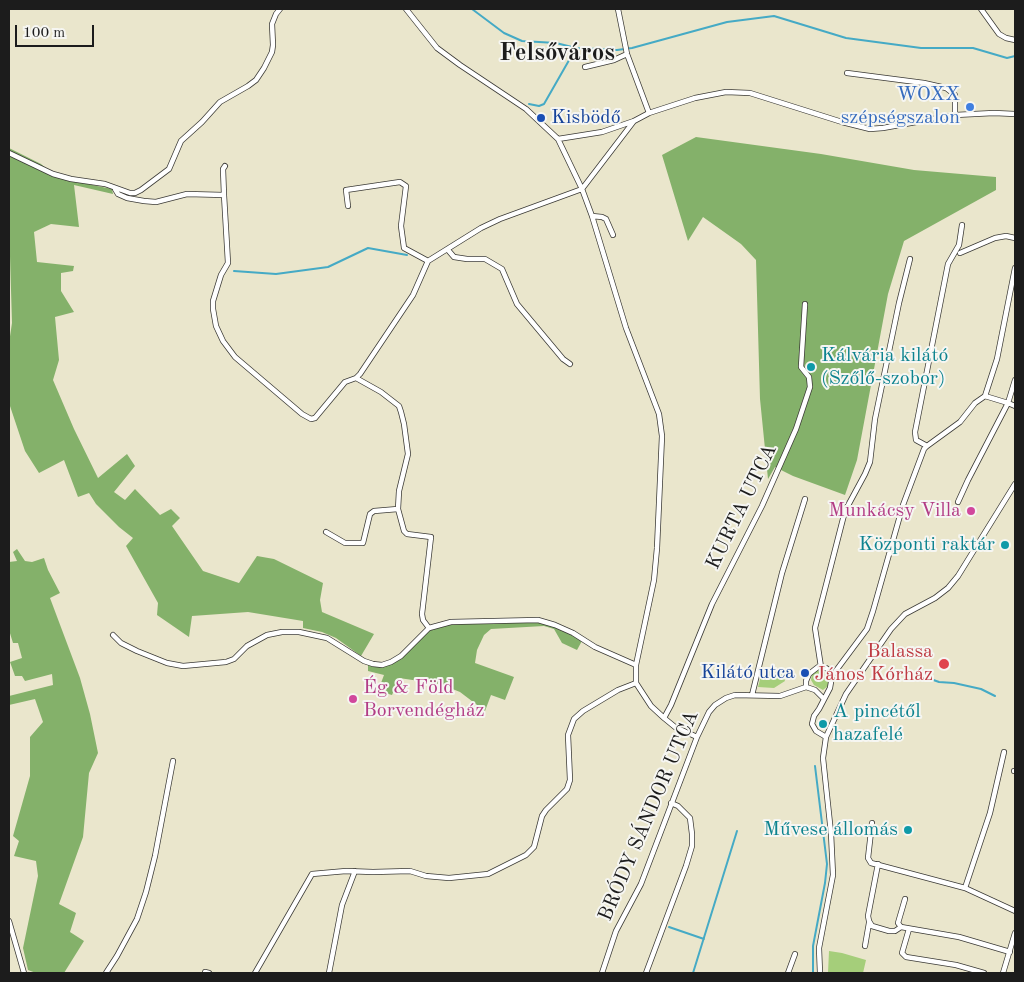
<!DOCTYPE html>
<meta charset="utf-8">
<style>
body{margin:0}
#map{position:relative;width:1024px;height:982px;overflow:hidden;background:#eae6cc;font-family:"Old Standard TT",serif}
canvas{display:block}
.frame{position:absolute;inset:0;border:10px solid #1c1c1c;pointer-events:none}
.scale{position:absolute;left:15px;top:25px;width:79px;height:22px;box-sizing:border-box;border:2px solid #1c1c1c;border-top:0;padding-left:6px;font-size:15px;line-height:18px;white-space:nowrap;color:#1c1c1c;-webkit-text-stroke:4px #f6f6f2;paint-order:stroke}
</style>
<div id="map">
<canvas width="1024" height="982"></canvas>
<div class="frame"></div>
<div class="scale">100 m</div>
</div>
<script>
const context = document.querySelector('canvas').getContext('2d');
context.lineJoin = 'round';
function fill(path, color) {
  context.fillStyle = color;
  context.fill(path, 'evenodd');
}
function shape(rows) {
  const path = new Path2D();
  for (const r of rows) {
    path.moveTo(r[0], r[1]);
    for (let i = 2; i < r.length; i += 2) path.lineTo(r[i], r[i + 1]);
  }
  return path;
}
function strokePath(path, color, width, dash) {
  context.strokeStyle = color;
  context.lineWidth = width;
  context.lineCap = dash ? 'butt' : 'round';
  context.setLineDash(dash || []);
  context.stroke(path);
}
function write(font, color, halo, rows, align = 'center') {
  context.font = font + ' "Old Standard TT",serif';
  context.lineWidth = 4;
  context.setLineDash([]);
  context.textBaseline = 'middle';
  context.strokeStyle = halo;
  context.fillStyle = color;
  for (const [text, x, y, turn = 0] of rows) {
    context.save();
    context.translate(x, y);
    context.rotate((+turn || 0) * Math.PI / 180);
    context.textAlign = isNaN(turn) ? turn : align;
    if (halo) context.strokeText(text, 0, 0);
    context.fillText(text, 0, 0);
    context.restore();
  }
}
fill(shape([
 [763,668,783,675,785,681,774,688,758,687],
 [822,670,827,674,829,680,828,686,823,690,814,685,811,680,812,674,816,671],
 [829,951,842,953,866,960,863,973,828,973]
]), '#a5ce7a');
fill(shape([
 [696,137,821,154,914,170,996,177,996,190,904,241,888,294,857,460,845,495,793,476,775,467,768,479,760,399,756,260,741,244,703,217,688,241,662,155],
 [9,148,41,164,58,178,112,189,113,194,74,185,79,227,51,224,34,232,37,262,74,266,73,271,61,273,61,291,74,312,55,317,59,360,53,380,74,429,98,478,127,454,135,466,114,492,125,500,135,489,160,515,171,509,180,518,172,526,203,571,239,583,257,556,274,559,323,583,320,600,322,612,374,634,361,656,336,638,322,632,303,628,303,621,248,612,192,616,189,637,157,615,158,603,126,546,133,538,119,527,96,504,89,493,78,497,64,460,39,473,25,451,9,403,9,343,12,323,9,223],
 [17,549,25,561,32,562,44,558,48,570,60,593,50,598,80,678,90,714,98,753,89,773,83,837,59,904,76,913,70,932,84,941,64,973,36,973,28,970,23,948,38,876,36,861,14,856,19,841,13,836,30,776,30,737,43,722,35,699,9,705,9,696,53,685,52,674,25,681,22,676,15,676,10,662,22,658,18,643,13,643,9,630,9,562,17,561,13,552],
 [538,620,583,639,577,650,562,643,554,629,544,626,491,629,484,635,477,650,475,663,514,677,505,700,491,695,485,711,460,692,440,684,399,678,392,695,378,691,384,675,368,671,368,663,373,664,391,662,429,628,451,622]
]), '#84b16a');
strokePath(shape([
 [472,9,504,33,522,41,556,43,576,48,617,50,632,48,727,22,774,16,846,38,921,48,973,48,1007,58,1015,56],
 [529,104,539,106,544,104,576,48],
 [234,271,276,274,328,267,368,248,407,255],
 [928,678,939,682,954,683,981,689,995,696],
 [669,927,704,939],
 [693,973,737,831],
 [813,973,813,946,825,883,827,864,815,766]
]), '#45aac5', 2);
const minor = shape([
 [406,9,437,48,460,65,526,109,558,139,582,189,592,216,626,328,659,414,662,436,657,548,654,580,636,665,636,683,651,706,664,718,675,727,697,737],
 [618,9,627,54,649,113],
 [981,9,999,34,1006,38,1015,40],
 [585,67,614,60,627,54],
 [847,73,924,83,946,88,955,95,955,115],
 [558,139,602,132,634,121,649,113,695,98,726,92,750,93,842,122,870,129,883,128,955,115,994,113,1015,114],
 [9,153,53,174,71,179,105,184,130,193,135,193,141,190,169,169,181,141,202,122,220,102,248,86,256,80,264,68,272,52,273,45,272,24,276,14,280,9],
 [225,166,223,169,224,195,228,263,221,275,213,301,213,309,216,326,223,341,235,357,302,414,311,419,315,418,345,382,356,378,360,374,413,295,428,261,481,228,500,219,582,189,634,121],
 [115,189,118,194,127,198,144,201,156,202,187,194,224,195],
 [348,206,346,190,400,182,406,186,401,226,404,248,428,261],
 [592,216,602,217,606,219,613,235],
 [448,250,454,257,467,259,485,259,502,269,517,304,563,359,570,364],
 [960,253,995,238,1006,236,1015,238],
 [356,378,381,392,399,406,401,412,404,424,408,454,399,491,398,509,404,531,407,534,431,537,422,614,423,620,429,628],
 [985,396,1008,403,1015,380],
 [927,446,916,440,915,432,948,264,959,245,962,225],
 [958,502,968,480,1008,403,1015,406],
 [326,532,345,543,363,543,370,514,374,511,398,509],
 [113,635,121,643,137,651,167,663,183,666,226,662,234,659,247,646,267,635,282,632,299,632,327,638,364,661,373,664,382,665,391,662,401,656,429,628,451,622,538,620,555,625,573,633,595,647,636,665],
 [821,667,815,628,845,511,865,474,870,462,875,419,899,303,910,259],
 [832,676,867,629,873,611,903,505,924,449,927,446,960,422,975,403,985,396,997,359,1015,268],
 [752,695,782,573,805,499],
 [824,699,815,690,806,687,806,681,809,674,818,667,826,668,830,671,832,676,830,688,819,709,814,716,812,724,816,731,826,737],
 [664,718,671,705,712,604,762,506,796,429,810,387,809,377,801,367,805,304],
 [1014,771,1015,771],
 [872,823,868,858,871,863,965,888,1015,911],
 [878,864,868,916,869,921,872,926,889,931,895,931,901,927],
 [965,888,990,813,1004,752],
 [905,899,898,923,901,927,959,937,1010,952],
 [9,921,24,973],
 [909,929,902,953,906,957,956,965,984,973],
 [865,946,869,923],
 [205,972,209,973],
 [106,973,117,956,137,919,146,892,155,856,173,761],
 [255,973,312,874,346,871,373,872,410,871,426,876,449,878,488,874,526,855,534,847,542,816,546,810,567,789,570,780,568,735,574,719,583,711,618,690,636,683],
 [329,973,342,905,355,871],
 [602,973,616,931,641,884,697,737,709,712,715,705,726,698,735,695,780,696,806,687],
 [646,973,686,866,692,846,692,834,690,818,678,806,671,803],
 [788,973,795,954],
 [820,973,819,948,833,875,831,833,823,758,826,737,846,694,891,629,905,614,935,598,948,588,958,576,1015,484],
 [1003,973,1015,933]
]);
strokePath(minor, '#3b3a36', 6);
strokePath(minor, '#fff', 4.5);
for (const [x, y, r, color] of [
 [970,107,5,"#3f7fe0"],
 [541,118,5,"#1a4fb4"],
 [811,367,5,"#0f9aa8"],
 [971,511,5,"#d1479c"],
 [1005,545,5,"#0f9aa8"],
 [944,664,6,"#e0444e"],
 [805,673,5,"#1a4fb4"],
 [353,699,5,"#d1479c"],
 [823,724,5,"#0f9aa8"],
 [908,830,5,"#0f9aa8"]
]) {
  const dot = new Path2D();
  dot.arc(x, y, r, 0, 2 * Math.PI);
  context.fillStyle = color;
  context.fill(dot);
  strokePath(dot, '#f6f6f2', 2);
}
write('20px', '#366cbe', '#f6f6f2', [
 ["WOXX",960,95],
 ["szépségszalon",960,118]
], 'right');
write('20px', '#164399', '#f6f6f2', [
 ["Kisbödő",551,118],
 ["Kilátó utca",795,673,"right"]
], 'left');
write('20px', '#0d838f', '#f6f6f2', [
 ["Kálvária kilátó",821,356],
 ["(Szőlő-szobor)",821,379],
 ["Központi raktár",995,545,"right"],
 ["A pincétől",833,712],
 ["hazafelé",833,735],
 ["Művese állomás",898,830,"right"]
], 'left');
write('20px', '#1c1c1c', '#f6f6f2', [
 ["KURTA UTCA",742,507,-64],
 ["BRÓDY SÁNDOR UTCA",649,816,-67]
]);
write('20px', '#b23c85', '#f6f6f2', [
 ["Munkácsy Villa",961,511],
 ["Ég & Föld",363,688,"left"],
 ["Borvendégház",363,711,"left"]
], 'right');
write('20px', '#be3a42', '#f6f6f2', [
 ["Balassa",933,652],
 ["János Kórház",933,675]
], 'right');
write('bold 25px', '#1c1c1c', '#f6f6f2', [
 ["Felsőváros",557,53]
]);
</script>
